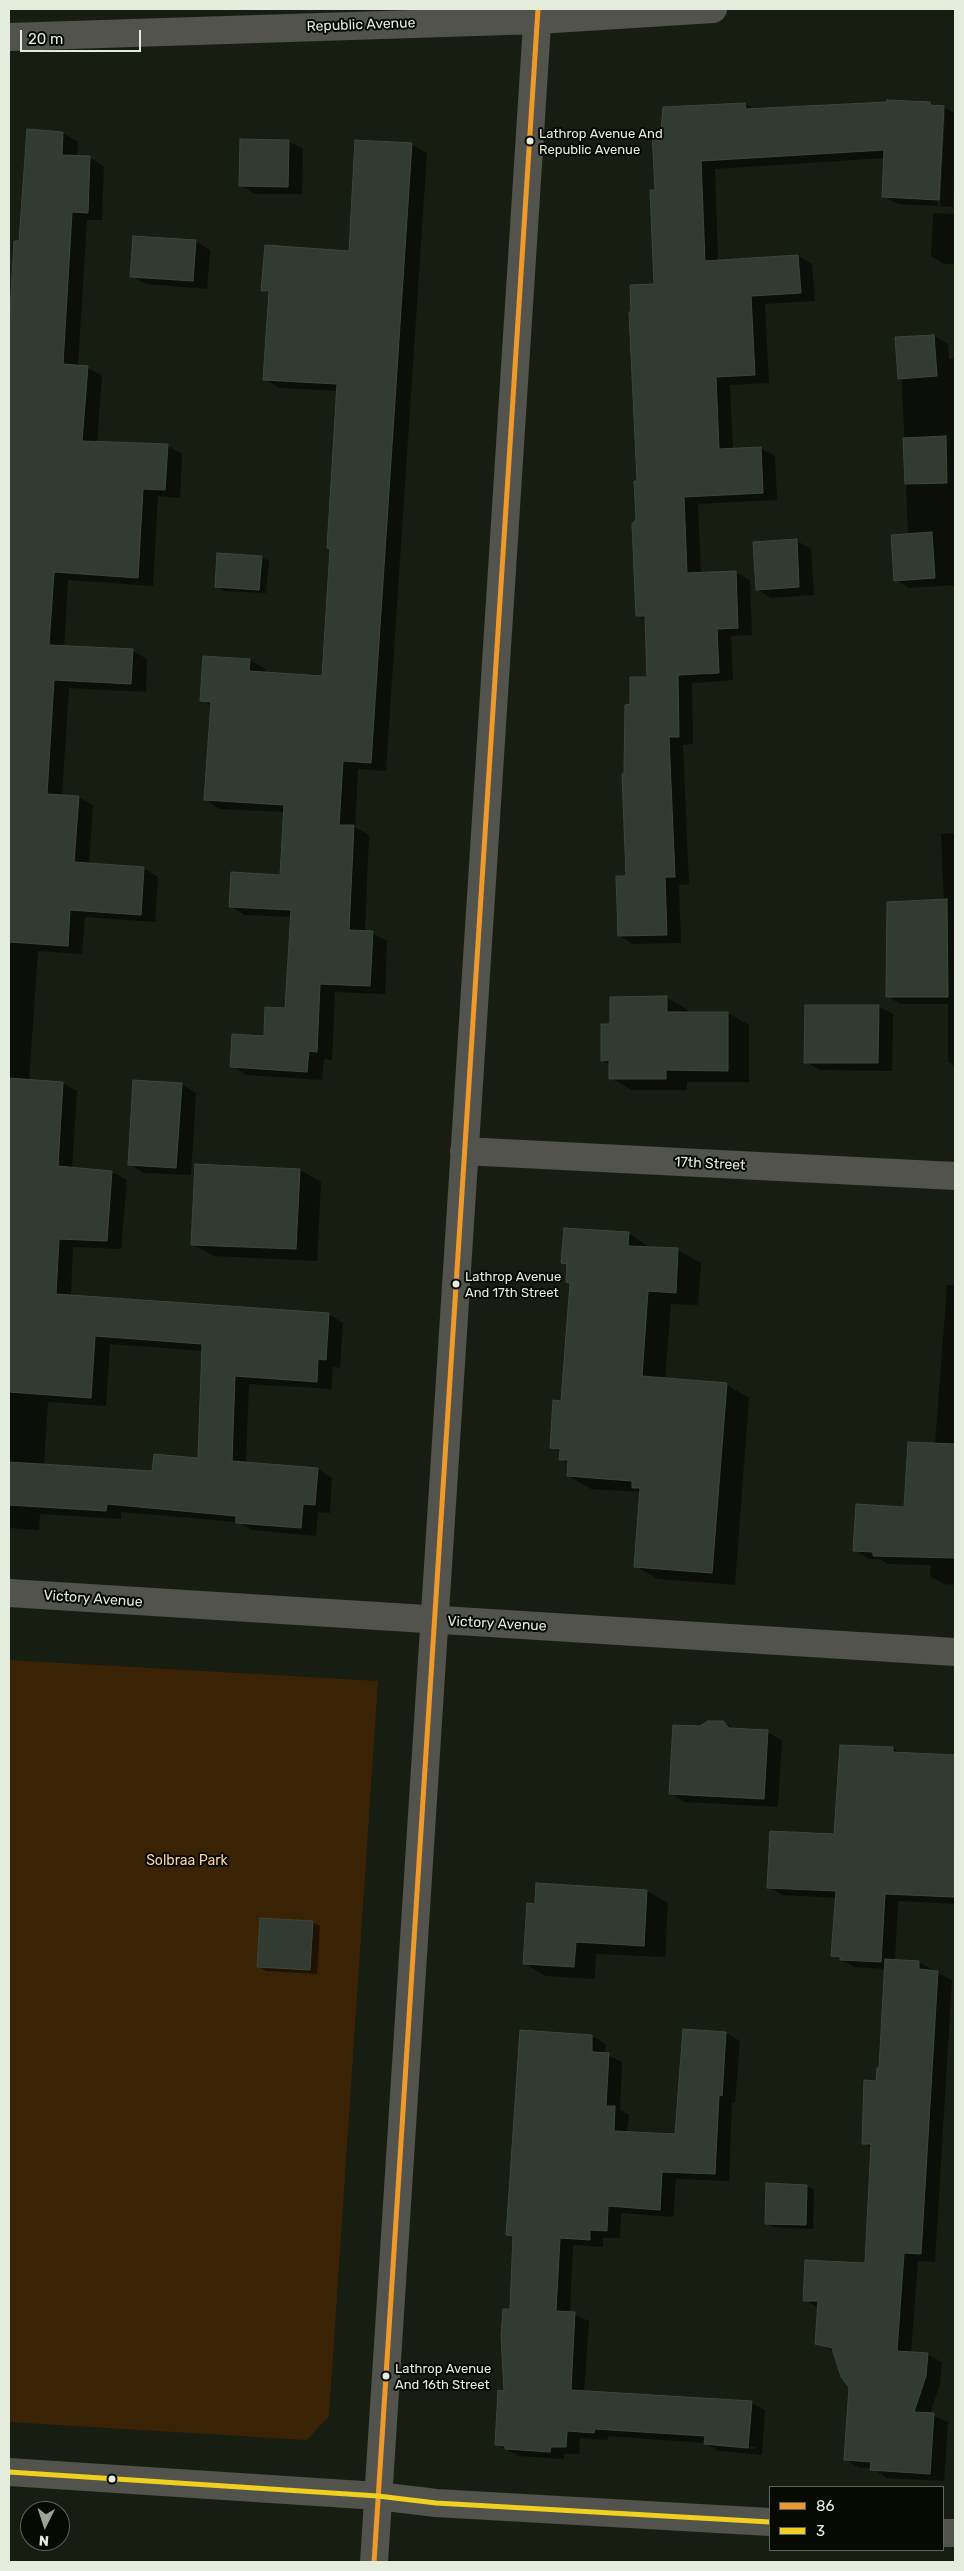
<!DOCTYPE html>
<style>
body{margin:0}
#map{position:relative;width:964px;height:2571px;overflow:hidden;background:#171d11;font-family:Rubik,sans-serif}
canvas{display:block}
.frame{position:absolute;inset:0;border:10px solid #e4ecdc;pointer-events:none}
.legend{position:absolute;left:769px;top:2486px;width:175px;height:65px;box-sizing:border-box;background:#060a03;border:1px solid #5f645a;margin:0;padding:6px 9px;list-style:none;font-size:15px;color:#e4ecdc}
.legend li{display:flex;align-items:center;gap:10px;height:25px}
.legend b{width:25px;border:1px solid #5f645a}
.north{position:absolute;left:20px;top:2501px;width:50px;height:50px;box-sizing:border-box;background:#060a03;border:1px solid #5f645a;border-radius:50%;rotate:184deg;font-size:14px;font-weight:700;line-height:20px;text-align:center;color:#e4ecdc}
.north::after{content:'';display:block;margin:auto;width:18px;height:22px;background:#9ca495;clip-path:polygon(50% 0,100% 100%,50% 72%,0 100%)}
.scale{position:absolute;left:20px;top:30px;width:121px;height:22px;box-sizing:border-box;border:2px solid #e4ecdc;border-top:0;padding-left:6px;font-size:15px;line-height:18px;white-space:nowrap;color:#e4ecdc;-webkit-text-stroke:4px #060a03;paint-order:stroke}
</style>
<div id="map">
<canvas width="964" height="2571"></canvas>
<div class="frame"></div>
<ul class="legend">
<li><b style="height:6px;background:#ee9a2a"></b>86</li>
<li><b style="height:6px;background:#f2d020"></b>3</li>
</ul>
<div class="north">N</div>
<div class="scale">20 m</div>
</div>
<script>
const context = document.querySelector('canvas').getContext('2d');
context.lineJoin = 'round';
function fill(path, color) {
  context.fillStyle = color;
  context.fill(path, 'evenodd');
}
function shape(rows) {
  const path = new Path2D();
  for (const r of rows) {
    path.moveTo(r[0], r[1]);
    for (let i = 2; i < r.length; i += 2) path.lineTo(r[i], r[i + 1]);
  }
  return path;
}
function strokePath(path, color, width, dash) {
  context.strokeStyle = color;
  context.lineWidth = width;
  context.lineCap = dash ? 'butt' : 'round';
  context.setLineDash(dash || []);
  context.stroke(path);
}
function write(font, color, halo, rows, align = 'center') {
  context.font = font + ' Rubik,sans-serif';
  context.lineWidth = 4;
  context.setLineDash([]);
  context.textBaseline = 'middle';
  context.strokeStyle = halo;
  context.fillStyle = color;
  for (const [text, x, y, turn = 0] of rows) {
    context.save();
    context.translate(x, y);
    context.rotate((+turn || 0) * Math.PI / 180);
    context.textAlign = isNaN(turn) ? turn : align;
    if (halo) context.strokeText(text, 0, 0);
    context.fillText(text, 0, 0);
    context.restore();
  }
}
fill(shape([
 [9,1660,378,1681,329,2416,307,2440,9,2422]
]), '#3a2305');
fill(shape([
 [930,103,944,107,955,114,953,207,898,204,883,196,885,158,715,169,718,261,798,256,812,264,815,301,765,304,769,383,730,385,733,450,760,448,775,456,777,500,698,504,701,574,735,572,750,580,752,635,731,636,733,680,692,683,693,744,683,745,689,884,679,885,681,943,633,944,619,936,627,877,625,776,632,705,648,678,646,620,637,615,638,482,633,313,656,285,656,191,663,132,745,104,756,110],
 [943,111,945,111,940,206,938,206],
 [28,131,63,133,78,142,77,157,90,158,104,166,102,220,87,220,78,366,87,367,102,376,97,442,167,446,182,454,180,498,158,496,153,586,68,580,64,647,133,651,147,659,146,692,69,688,62,796,78,797,93,805,89,864,143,868,158,877,155,922,85,917,82,954,38,951,29,1081,62,1083,77,1091,72,1168,112,1172,127,1180,121,1249,73,1247,71,1296,329,1314,343,1323,340,1368,333,1367,331,1389,249,1384,246,1463,318,1469,332,1478,330,1513,318,1512,316,1536,252,1530,238,1522,121,1512,121,1519,40,1514,39,1530,9,1528,9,352,16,242,21,243],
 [110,1344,203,1351,199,1459,153,1472,44,1465,48,1402,106,1406],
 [288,141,303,149,302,194,255,194,240,185],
 [411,144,427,153,386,771,358,769,355,827,369,835,365,932,372,933,387,941,385,994,335,992,332,1060,324,1059,322,1080,247,1075,232,1066,265,1038,287,1009,292,917,245,915,230,906,281,876,285,812,220,809,205,800,212,706,202,700,250,660,265,669,265,674,323,677,338,391,280,388,264,379,270,294,263,290,350,252],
 [933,213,955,214,955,264,944,264,931,256],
 [195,241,210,250,207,289,146,284,131,276],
 [934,336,948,344,949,359,955,359,955,585,909,588,895,580,908,535,902,380,899,378],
 [797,541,811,549,814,595,771,598,757,589],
 [261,557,269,561,266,593,224,591,217,586],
 [955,833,955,1066,948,1062,948,1004,900,1004,887,996,944,901,941,834],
 [667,998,688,1010,688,1013,728,1013,749,1025,749,1082,687,1082,687,1090,632,1090,610,1078,611,1065,602,1060,612,1025],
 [878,1006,893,1014,892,1071,820,1070,806,1062],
 [181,1084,196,1093,191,1175,144,1173,129,1164],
 [300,1170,321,1182,317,1261,214,1256,192,1244],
 [628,1233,651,1248,678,1250,701,1263,698,1305,671,1304,665,1379,726,1384,749,1398,735,1585,658,1579,635,1566,641,1492,591,1489,568,1476,569,1464,560,1459,561,1453,551,1447,562,1402,571,1284,567,1282,568,1266,563,1263],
 [947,1285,955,1285,955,1585,944,1584,930,1576,931,1565,888,1564,880,1559,869,1559,855,1550,906,1509,935,1444],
 [723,1722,736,1730,767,1732,782,1740,778,1807,685,1802,670,1793,701,1728],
 [893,1748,902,1754,955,1756,955,1904,898,1901,895,1961,919,1962,952,1980,935,2262,918,2261,911,2353,927,2354,942,2362,940,2384,930,2414,948,2422,944,2481,886,2478,872,2468,860,2468,846,2460,850,2387,835,2352,816,2343,819,2308,804,2300,866,2264,872,2148,863,2143,880,2069,886,1969,855,1967,833,1956,837,1898,783,1895,768,1887,836,1835],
 [647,1891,668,1903,665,1957,596,1954,595,1979,546,1976,525,1964],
 [312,1922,320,1926,317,1974,266,1971,259,1967],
 [521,2032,592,2036,606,2044,605,2054,622,2062,620,2110,629,2115,627,2133,676,2135,726,2033,740,2041,735,2103,732,2102,729,2181,676,2179,673,2217,621,2213,620,2238,603,2238,603,2247,573,2245,570,2313,589,2321,584,2392,752,2403,765,2410,762,2455,719,2451,705,2443,608,2436,608,2440,580,2438,579,2454,564,2454,564,2459,520,2456,496,2445,505,2392,511,2310,515,2239,507,2235],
 [718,2444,755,2447,754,2449,718,2446],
 [768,2185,807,2186,814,2190,813,2229,773,2227,766,2223]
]), '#0007');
const building = shape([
 [887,100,930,102,931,105,944,106,939,200,882,197,884,150,701,161,705,261,798,255,801,293,751,296,755,375,716,377,719,449,761,447,763,493,684,497,687,573,736,571,738,628,717,629,719,673,678,675,679,737,669,737,675,877,665,877,667,935,618,936,616,876,626,876,622,774,624,774,625,705,630,704,630,677,647,677,645,616,636,616,632,524,636,519,634,481,637,481,629,312,631,312,630,285,654,284,650,190,655,190,652,131,661,131,663,107,745,103,746,109,887,102,887,100],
 [27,129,63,132,62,155,90,156,88,213,72,212,63,364,88,366,82,441,168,444,165,490,143,489,138,578,54,572,49,645,133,649,131,684,54,680,47,794,79,796,74,862,144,867,141,915,70,910,68,946,9,942,9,331,14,241,19,241,27,129],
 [240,139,289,140,288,187,239,186,240,139],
 [355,140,412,143,371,763,343,761,339,825,354,825,349,930,373,931,370,986,320,984,317,1052,309,1051,307,1072,230,1067,232,1034,264,1036,265,1007,285,1008,291,910,229,907,231,872,280,875,284,805,204,800,211,702,200,701,203,656,250,659,249,671,322,676,330,549,327,548,337,384,263,380,269,291,261,291,265,245,349,251,355,140],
 [133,236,196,240,193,281,130,277,133,236],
 [934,335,937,376,898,379,895,337,934,335],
 [946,436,947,483,905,484,903,438,946,436],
 [932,532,935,578,894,581,891,535,932,532],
 [797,539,799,587,756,590,753,542,797,539],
 [217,553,262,556,259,590,215,587,217,553],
 [947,899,948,997,886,997,887,902,947,899],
 [667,996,667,1012,728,1012,728,1071,666,1070,666,1079,609,1079,609,1060,601,1061,601,1024,610,1024,610,997,667,996],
 [805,1005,879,1005,878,1063,804,1063,805,1005],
 [9,1078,63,1082,58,1166,112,1171,107,1241,59,1239,56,1294,329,1313,326,1360,318,1359,317,1382,235,1376,232,1461,318,1468,315,1505,303,1504,301,1528,236,1523,236,1516,107,1504,106,1511,9,1505,9,1462,152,1471,154,1454,198,1458,202,1344,95,1336,91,1398,9,1392,9,1078],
 [133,1080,182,1083,176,1168,128,1165,133,1080],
 [195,1164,300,1169,296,1249,191,1245,195,1164],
 [564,1228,629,1232,628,1246,678,1248,676,1293,648,1291,642,1376,727,1383,712,1573,634,1567,640,1488,632,1488,632,1481,567,1476,568,1460,559,1460,560,1449,550,1448,553,1400,561,1401,570,1283,566,1282,567,1264,561,1263,564,1228],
 [908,1442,955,1444,955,1558,873,1556,873,1552,853,1551,856,1504,904,1507,908,1442],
 [708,1721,723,1721,729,1728,768,1730,764,1799,669,1794,673,1725,700,1726,708,1721],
 [840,1745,893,1747,893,1752,955,1755,954,1897,885,1894,881,1962,840,1960,840,1957,831,1956,836,1891,767,1888,770,1831,834,1834,840,1745],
 [536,1883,647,1890,644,1946,576,1942,574,1967,523,1964,527,1903,535,1904,536,1883],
 [260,1918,313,1921,310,1970,257,1967,260,1918],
 [885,1959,919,1961,919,1969,938,1971,921,2254,904,2253,897,2351,928,2353,926,2376,914,2412,934,2413,930,2474,870,2470,871,2462,844,2460,849,2387,841,2377,832,2348,815,2344,818,2301,803,2301,805,2260,865,2263,871,2144,862,2144,864,2080,876,2081,877,2068,879,2068,885,1959],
 [683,2029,726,2032,722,2096,719,2095,715,2174,662,2172,660,2210,608,2206,607,2231,590,2230,590,2240,560,2238,556,2311,575,2312,571,2390,752,2401,748,2448,704,2444,705,2436,595,2429,594,2433,567,2431,566,2447,551,2447,550,2452,505,2449,505,2446,495,2445,498,2390,504,2391,501,2336,503,2309,510,2309,513,2236,506,2235,520,2030,592,2035,592,2052,609,2053,606,2106,615,2106,614,2131,675,2134,683,2029],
 [766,2183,807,2185,806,2225,765,2224,766,2183]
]);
fill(building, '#323b32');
strokePath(building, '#3d463d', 1);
strokePath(shape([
 [9,37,538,20,713,9],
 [464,1151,955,1176],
 [9,1593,955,1652],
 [9,2472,378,2496,436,2503,770,2522],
 [943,2533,955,2533],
 [374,2562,538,9]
]), '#52534c', 28);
strokePath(shape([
 [374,2562,538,9]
]), '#ee9a2a', 5);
strokePath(shape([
 [9,2472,378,2496,436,2503,770,2522]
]), '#f2d020', 5);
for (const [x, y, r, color] of [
 [530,141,4.5,"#e4ecdc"],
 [456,1284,4.5,"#e4ecdc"],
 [386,2376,4.5,"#e4ecdc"],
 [112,2479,4.5,"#e4ecdc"]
]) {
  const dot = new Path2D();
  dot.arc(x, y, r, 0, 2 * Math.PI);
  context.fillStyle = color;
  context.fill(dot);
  strokePath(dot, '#060a03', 2);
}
write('13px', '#e4ecdc', '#060a03', [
 ["Lathrop Avenue And",539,134],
 ["Republic Avenue",539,150],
 ["Lathrop Avenue",465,1277],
 ["And 17th Street",465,1293],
 ["Lathrop Avenue",395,2369],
 ["And 16th Street",395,2385]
], 'left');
write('14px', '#e4ecdc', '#060a03', [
 ["Republic Avenue",361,25,-2],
 ["17th Street",710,1164,3],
 ["Victory Avenue",93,1599,4],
 ["Victory Avenue",497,1624,3]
]);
write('14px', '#fdd0a4', '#060a03', [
 ["Solbraa Park",187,1861]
]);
</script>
